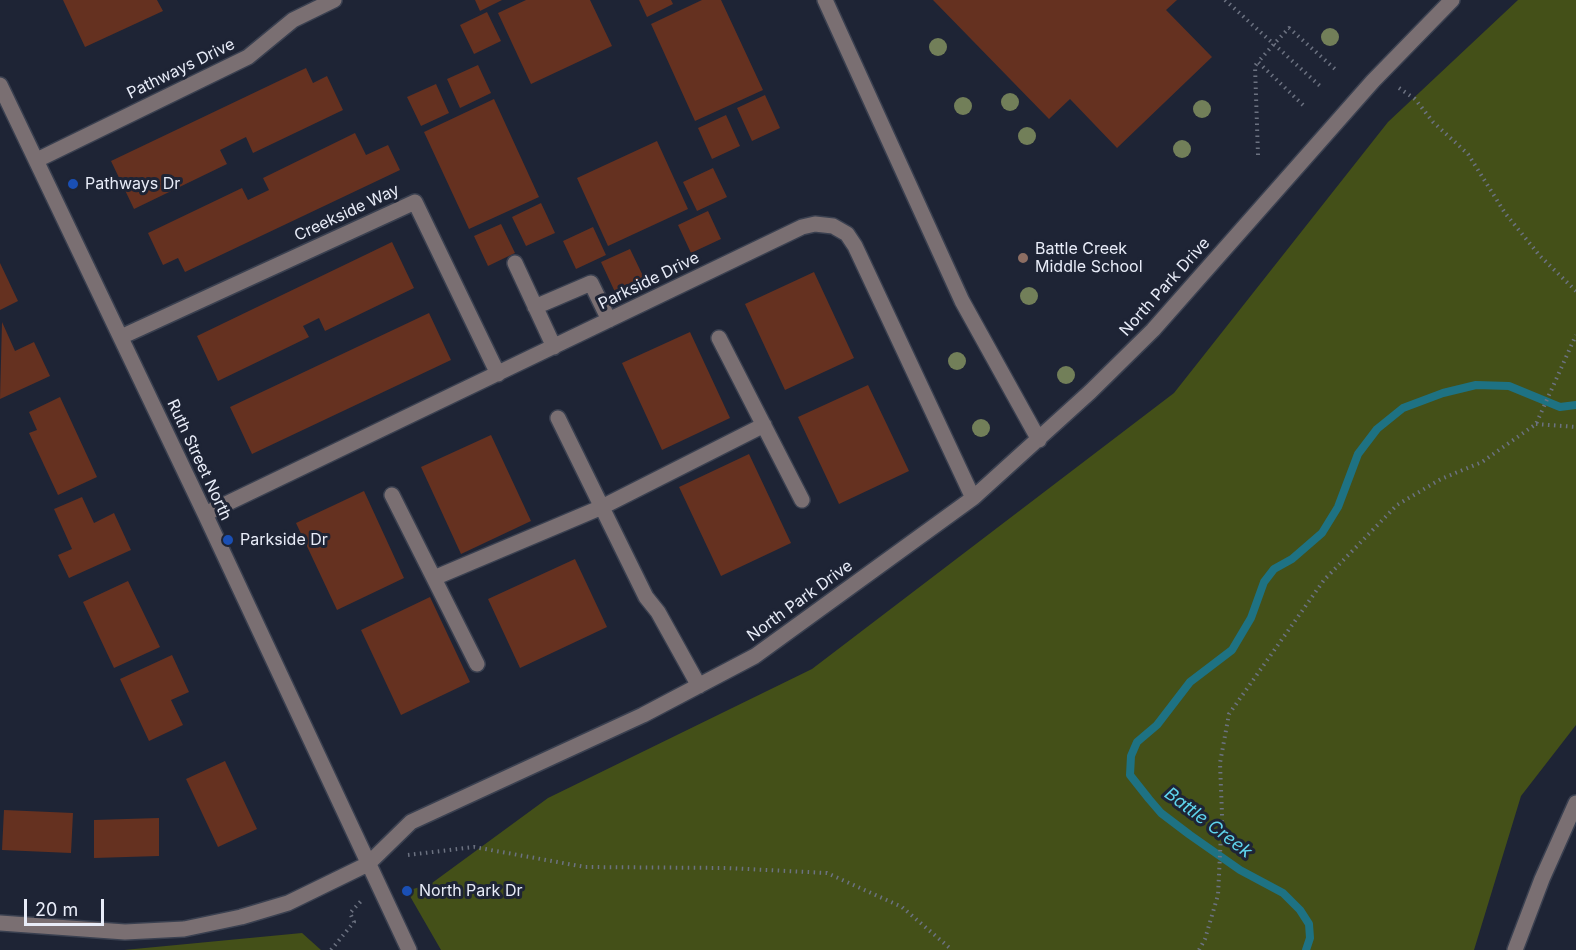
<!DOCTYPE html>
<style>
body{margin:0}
#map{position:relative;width:1576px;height:950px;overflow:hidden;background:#1e2435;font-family:Inter,sans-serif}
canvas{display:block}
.scale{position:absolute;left:24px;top:899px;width:80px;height:27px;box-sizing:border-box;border:3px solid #e8ecf8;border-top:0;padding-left:8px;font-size:18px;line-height:21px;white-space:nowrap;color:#e8ecf8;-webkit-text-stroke:4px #1e2435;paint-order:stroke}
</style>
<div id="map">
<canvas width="1576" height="950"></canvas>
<div class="scale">20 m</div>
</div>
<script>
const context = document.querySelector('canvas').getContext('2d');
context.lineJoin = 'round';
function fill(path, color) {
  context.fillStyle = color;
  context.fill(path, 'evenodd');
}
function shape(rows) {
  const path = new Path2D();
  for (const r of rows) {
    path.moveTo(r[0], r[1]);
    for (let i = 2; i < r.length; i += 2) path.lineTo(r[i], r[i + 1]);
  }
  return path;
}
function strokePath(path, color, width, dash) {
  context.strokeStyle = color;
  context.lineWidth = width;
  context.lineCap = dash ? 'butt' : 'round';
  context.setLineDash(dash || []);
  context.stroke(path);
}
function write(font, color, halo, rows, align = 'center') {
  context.font = font + ' Inter,sans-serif';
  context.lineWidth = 6;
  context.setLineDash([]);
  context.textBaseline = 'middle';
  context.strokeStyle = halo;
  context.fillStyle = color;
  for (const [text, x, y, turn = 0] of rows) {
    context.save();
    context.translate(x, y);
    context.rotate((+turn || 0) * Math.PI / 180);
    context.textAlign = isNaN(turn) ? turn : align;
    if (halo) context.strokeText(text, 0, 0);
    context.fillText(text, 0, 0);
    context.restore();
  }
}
fill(shape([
 [1518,0,1576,0,1576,725,1521,796,1474,950,441,950,407,891,432,883,548,798,812,669,1174,393,1388,122],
 [302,933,321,950,124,950]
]), '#445018');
strokePath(shape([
 [1306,950,1310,938,1309,924,1300,910,1283,893,1240,870,1190,835,1161,813,1149,799,1130,775,1131,756,1137,742,1157,725,1190,682,1232,650,1251,618,1264,582,1274,569,1292,559,1322,533,1338,507,1358,454,1377,429,1403,408,1443,393,1476,385,1509,386,1560,407,1576,405]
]), '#1e7283', 8);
fill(shape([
 [63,0,157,0,163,11,85,47],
 [475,0,502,0,480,11],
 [526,0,590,0,612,46,531,84,498,13],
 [639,0,671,0,673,4,647,17],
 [702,0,721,0,763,90,695,121,651,24],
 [933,0,1177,0,1166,10,1212,57,1117,148,1070,99,1049,119],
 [487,12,501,41,474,54,460,25],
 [478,65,491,93,460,108,447,79],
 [306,68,313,83,327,76,343,110,253,153,246,137,220,150,227,164,134,209,111,161],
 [436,84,449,113,421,126,407,97],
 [765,95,780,128,752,141,737,108],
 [494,99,539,197,469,229,424,132],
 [726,115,740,146,712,159,698,128],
 [355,133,366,155,388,145,400,170,185,272,178,258,163,265,148,233,242,188,248,200,269,190,263,178],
 [657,141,688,209,608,246,577,178],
 [713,168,727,197,697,211,683,182],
 [541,203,555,233,526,246,512,217],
 [708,211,721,239,691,253,678,225],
 [501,224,515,253,488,266,474,236],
 [593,227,606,255,576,269,563,241],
 [392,242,414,288,325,331,319,318,303,326,309,337,218,381,197,336],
 [630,249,644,278,615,292,601,262],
 [0,263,18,301,0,310],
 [814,272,854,358,785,390,745,304],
 [429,313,451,360,252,454,230,407],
 [2,322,15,351,34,342,50,376,0,399],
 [690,332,730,418,662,450,622,363],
 [868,385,909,471,839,504,798,417],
 [60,397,97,477,58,495,29,433,37,430,29,412],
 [491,435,531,521,461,554,421,467],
 [749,454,791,543,721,576,679,487],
 [364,491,404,578,337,610,296,523],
 [82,497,94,523,114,513,131,550,69,578,58,555,72,549,54,509],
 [575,559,607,627,520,668,488,599],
 [128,581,160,647,114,668,83,602],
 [430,597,470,682,401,715,361,630],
 [172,655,189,692,171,700,183,725,149,741,120,679],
 [225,761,257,829,218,847,186,779],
 [4,810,73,813,71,853,2,850],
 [159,818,159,856,94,858,94,820]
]), '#653120');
const minor = shape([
 [825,0,962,301,1039,440],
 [0,85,205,514,409,950],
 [37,160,248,57,293,20,334,0],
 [515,263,554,347],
 [535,307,591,283,609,320],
 [121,337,415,202,498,374],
 [719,338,802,500],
 [558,418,646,597,658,612,699,686],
 [392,495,477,664],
 [205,514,802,227,815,224,833,226,847,234,855,246,973,498],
 [434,578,602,507,764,425],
 [0,923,125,932,184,929,241,917,288,903,368,864,411,822,643,715,755,656,973,498,1090,392,1153,330,1373,81,1452,0],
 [1515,950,1542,879,1576,803]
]);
strokePath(minor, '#3a4050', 18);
strokePath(shape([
 [1225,0,1320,86],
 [1399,88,1415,99,1433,122,1468,154,1505,213,1540,256,1576,291],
 [1303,105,1258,62,1274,44,1289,28,1335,69],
 [1258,155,1255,66,1258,62],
 [1536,424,1576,427],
 [408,855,474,847,585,867,727,868,827,873,902,907,952,950],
 [331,950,354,922,350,913,362,900],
 [1199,950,1205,939,1218,895,1222,814,1220,763,1229,714,1324,580,1397,505,1441,479,1482,462,1536,424,1576,335]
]), '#6c7281', 4, [1.5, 4.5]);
strokePath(minor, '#7a6f72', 15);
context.fillStyle = '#727f59';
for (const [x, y] of [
 [1330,37],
 [938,47],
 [1010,102],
 [963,106],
 [1202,109],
 [1027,136],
 [1182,149],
 [1029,296],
 [957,361],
 [1066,375],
 [981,428]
]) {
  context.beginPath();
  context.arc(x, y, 9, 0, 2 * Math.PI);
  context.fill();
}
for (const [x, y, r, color] of [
 [73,184,6,"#1a4fb4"],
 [1023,258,6,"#8d6e63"],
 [228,540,6,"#1a4fb4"],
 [407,891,6,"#1a4fb4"]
]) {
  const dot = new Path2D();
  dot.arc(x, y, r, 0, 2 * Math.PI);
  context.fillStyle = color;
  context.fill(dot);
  strokePath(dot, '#1e2435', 2);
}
write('16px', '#e8ecf8', '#1e2435', [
 ["Pathways Drive",181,69,-26],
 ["Creekside Way",347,213,-25],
 ["Parkside Drive",649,281,-26],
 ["North Park Drive",1165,287,-48],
 ["Ruth Street North",199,460,65],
 ["North Park Drive",800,601,-36]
]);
write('16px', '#e8ecf8', '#1e2435', [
 ["Pathways Dr",85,184],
 ["Battle Creek",1035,249],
 ["Middle School",1035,267],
 ["Parkside Dr",240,540],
 ["North Park Dr",419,891]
], 'left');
write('italic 18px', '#5ed4ed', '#1e2435', [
 ["Battle Creek",1208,823,37]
]);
</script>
